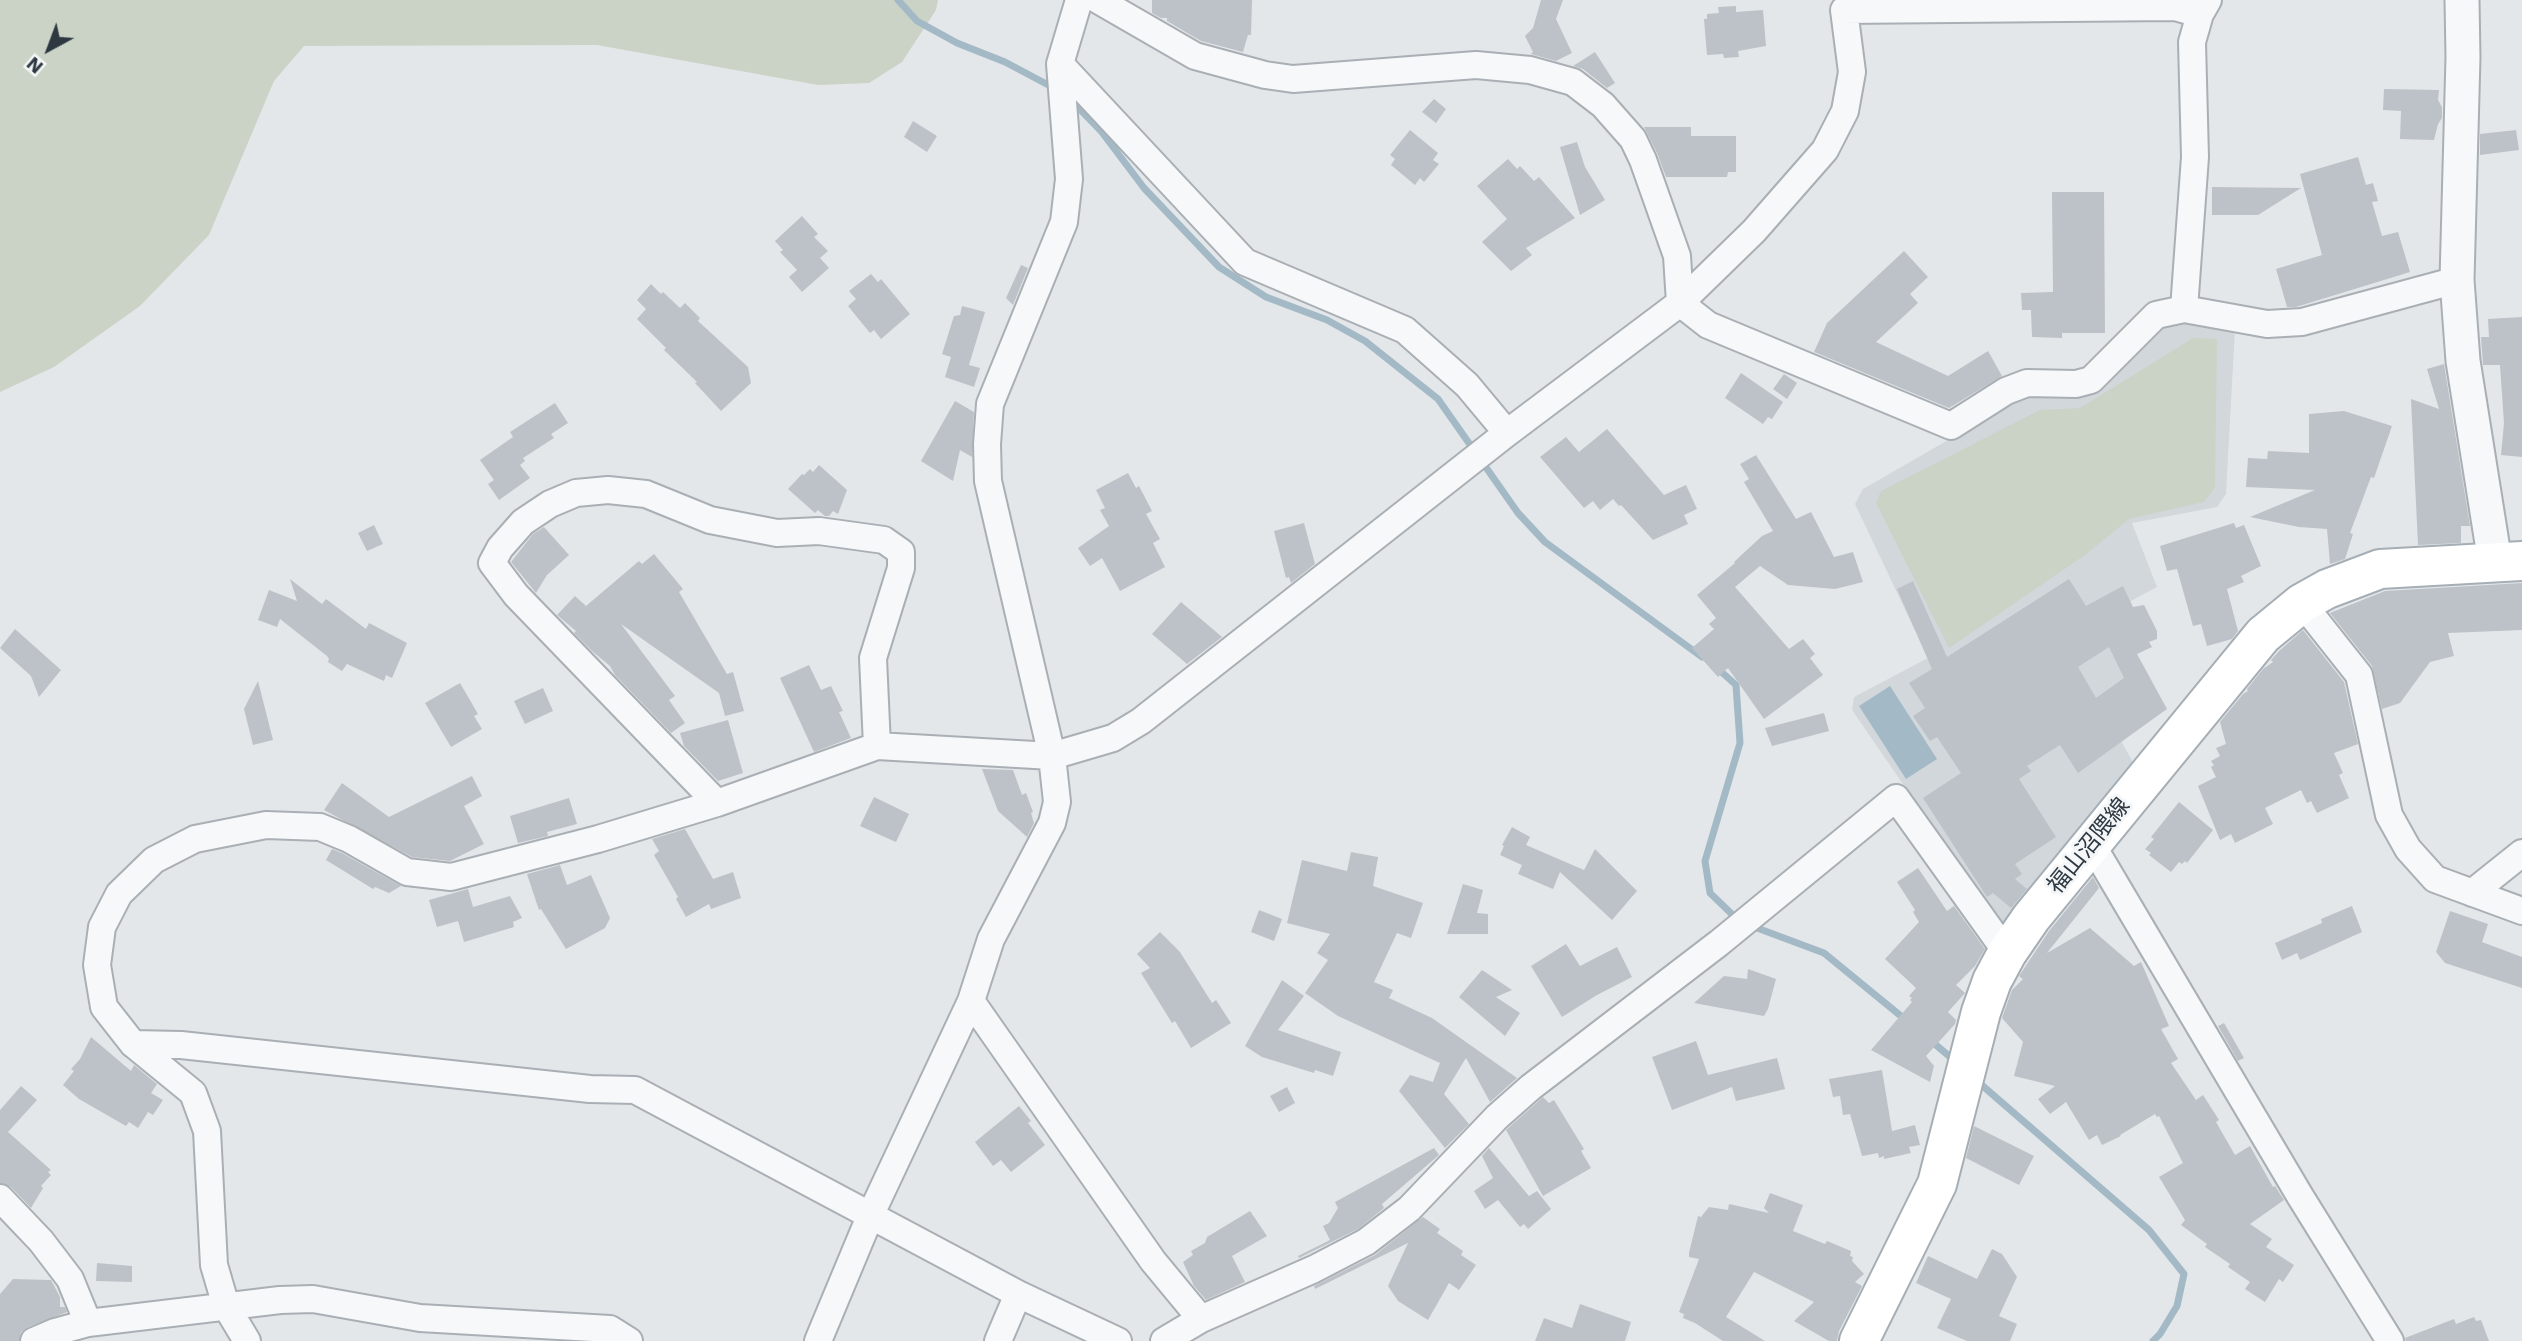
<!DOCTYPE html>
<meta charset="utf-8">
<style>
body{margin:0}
#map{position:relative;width:2522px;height:1341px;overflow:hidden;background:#e4e7ea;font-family:"Work Sans",sans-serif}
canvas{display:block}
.north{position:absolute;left:14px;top:14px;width:70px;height:70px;-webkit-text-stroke:5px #f4f6f8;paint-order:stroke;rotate:221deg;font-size:19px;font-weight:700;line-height:28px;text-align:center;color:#2d3841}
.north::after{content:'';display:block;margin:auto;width:24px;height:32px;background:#2d3841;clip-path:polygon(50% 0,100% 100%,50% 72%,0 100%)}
</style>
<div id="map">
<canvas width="2522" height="1341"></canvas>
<div class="north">N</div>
</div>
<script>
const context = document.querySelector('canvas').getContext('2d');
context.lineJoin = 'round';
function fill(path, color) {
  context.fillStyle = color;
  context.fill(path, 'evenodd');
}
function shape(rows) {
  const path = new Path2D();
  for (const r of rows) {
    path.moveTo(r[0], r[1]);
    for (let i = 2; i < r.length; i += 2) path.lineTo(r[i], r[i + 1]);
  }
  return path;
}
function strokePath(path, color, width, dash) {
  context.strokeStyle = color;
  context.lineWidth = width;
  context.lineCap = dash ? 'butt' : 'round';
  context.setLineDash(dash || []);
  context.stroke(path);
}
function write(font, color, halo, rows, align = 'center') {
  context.font = font + ' "Work Sans","Noto Sans JP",sans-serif';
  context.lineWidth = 6;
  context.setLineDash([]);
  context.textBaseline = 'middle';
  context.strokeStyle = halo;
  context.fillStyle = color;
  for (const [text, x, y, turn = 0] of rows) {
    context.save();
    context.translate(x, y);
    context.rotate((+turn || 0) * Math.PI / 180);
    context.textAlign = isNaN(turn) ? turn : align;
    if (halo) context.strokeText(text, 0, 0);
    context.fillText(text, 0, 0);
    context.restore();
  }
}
fill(shape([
 [2199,323,2235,329,2226,494,2217,507,2132,523,2157,587,2105,615,2150,700,2112,724,2136,768,2006,934,1852,710,1854,697,1928,658,1855,504,1863,489,2035,390,2082,394,2145,339,2167,326]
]), '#d2d7dc');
fill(shape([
 [0,0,938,0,936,10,902,62,869,83,818,85,597,45,304,46,274,81,209,235,140,306,54,367,0,392],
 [2193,338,2217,339,2215,487,2204,502,2129,519,2085,555,1949,648,1876,503,1881,491,2040,410,2080,408]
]), '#cbd3c6');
fill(shape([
 [1890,686,1937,759,1906,779,1859,706]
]), '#a3bac6');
strokePath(shape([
 [898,0,917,21,957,43,1005,62,1054,88],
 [1072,101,1101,131,1144,188,1219,267,1266,297,1327,320,1365,341,1438,399,1518,513,1545,542,1702,657],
 [1717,668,1736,685,1740,743,1705,861,1710,893,1738,920],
 [1749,925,1824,953,1907,1021],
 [1930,1040,1955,1061],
 [1977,1081,2149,1230,2184,1274,2177,1306,2160,1334,2153,1341]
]), '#a3bac6', 7);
fill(shape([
 [1152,0,1252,0,1251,35,1248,35,1243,52,1201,41,1167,21,1167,18,1161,18,1152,13],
 [1541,0,1563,0,1556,19,1572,53,1556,61,1531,54,1533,52,1525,36,1533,28],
 [1736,6,1736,12,1763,10,1766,46,1738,51,1739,57,1724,58,1723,54,1707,55,1704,19,1707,19,1707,14,1719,13,1718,7],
 [1595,52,1615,83,1607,88,1583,69,1573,66],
 [2384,89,2439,90,2438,100,2442,107,2442,118,2438,124,2434,140,2400,139,2401,111,2383,110],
 [1434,99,1446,109,1436,123,1422,112],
 [913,121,937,136,927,152,904,137],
 [1644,127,1691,127,1691,136,1736,136,1736,172,1728,172,1727,177,1666,177,1657,153],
 [1410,130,1438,153,1433,160,1439,164,1424,182,1420,178,1415,185,1391,165,1395,159,1390,155],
 [2516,130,2519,150,2480,155,2480,134],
 [1577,142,1585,167,1605,200,1580,215,1560,147],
 [2358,157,2366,185,2373,183,2378,201,2372,202,2382,236,2398,232,2410,272,2296,307,2287,307,2276,269,2322,255,2300,174],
 [1508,159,1517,169,1520,166,1534,181,1539,177,1575,218,1526,248,1532,255,1511,271,1482,242,1507,219,1477,186],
 [2212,187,2301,188,2258,215,2212,215],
 [2052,192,2104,192,2105,333,2062,333,2062,338,2032,337,2031,310,2022,310,2021,293,2053,292],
 [802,216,818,234,814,237,828,251,820,258,829,268,802,292,789,277,797,270,780,252,783,250,775,241],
 [1904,251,1928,277,1910,294,1918,303,1876,342,1948,376,1988,351,2002,376,1949,408,1814,352,1827,323],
 [1021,265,1028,268,1013,305,1006,298],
 [871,274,878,282,881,279,910,314,881,339,874,330,870,333,848,306,856,299,849,291],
 [651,284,661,294,663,292,680,308,685,303,700,318,698,321,748,367,751,383,721,411,695,383,697,382,664,350,666,348,637,319,646,309,637,300],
 [962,306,985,312,969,365,980,368,974,387,945,377,951,357,942,354,954,316,960,315],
 [2522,317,2522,457,2501,455,2504,423,2500,365,2483,365,2481,337,2489,337,2488,319],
 [2444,364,2470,526,2461,526,2461,543,2418,545,2411,399,2439,409,2427,369],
 [1741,373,1783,402,1772,419,1768,417,1763,424,1725,398],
 [1784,374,1797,383,1787,399,1773,389],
 [955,401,974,412,972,457,960,450,953,481,921,461],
 [555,403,568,423,551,434,554,438,523,458,525,461,520,465,530,478,499,500,488,484,494,480,480,460,513,437,510,432],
 [2344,411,2392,426,2374,478,2371,477,2350,533,2353,534,2345,559,2330,564,2327,529,2299,527,2250,517,2315,490,2246,487,2248,458,2267,459,2268,451,2309,453,2309,414],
 [1607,429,1664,495,1686,485,1697,509,1684,515,1688,524,1653,540,1621,505,1619,506,1613,499,1600,510,1593,501,1584,508,1540,457,1566,437,1579,452],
 [1756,455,1796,519,1811,512,1834,557,1853,552,1863,582,1835,589,1788,585,1760,566,1735,587,1789,649,1803,639,1815,654,1810,658,1823,675,1764,719,1728,668,1718,677,1692,648,1714,629,1709,624,1716,618,1697,595,1735,563,1734,562,1762,536,1773,531,1744,482,1749,479,1740,464],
 [819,465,847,490,838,514,833,511,829,516,825,516,818,510,815,513,788,489,802,474,804,475,810,469,813,472],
 [1128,473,1136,488,1139,486,1152,511,1146,514,1160,539,1153,543,1165,567,1120,591,1102,558,1090,566,1078,548,1109,526,1100,510,1105,508,1096,490],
 [1304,523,1315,564,1291,583,1289,577,1286,578,1274,531],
 [2234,523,2236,528,2244,525,2261,566,2241,576,2244,582,2227,589,2238,631,2232,639,2207,646,2201,624,2193,626,2177,569,2167,571,2160,546],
 [374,525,383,544,367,551,358,533],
 [544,527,569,555,547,575,536,593,511,562,533,534],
 [654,554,683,589,679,592,727,674,733,672,744,711,725,716,719,693,621,624,675,696,669,700,685,723,671,733,615,675,610,666,592,651,574,633,576,631,557,615,575,596,586,606,639,561,642,564],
 [290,579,322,604,326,599,366,629,369,623,407,643,392,678,386,675,384,681,347,664,342,671,328,662,329,659,327,656,280,619,277,627,258,620,269,590,297,601],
 [2069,579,2086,606,2123,586,2133,607,2144,605,2157,631,2157,639,2149,642,2152,647,2137,654,2167,709,2078,773,2060,745,2027,766,2031,771,2019,779,2056,837,2015,864,2022,874,2015,879,2027,889,2011,908,1993,893,1987,897,1923,798,1961,773,1937,737,1930,741,1913,716,1925,708,1909,683,1932,669,1897,589,1913,581,1947,657],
 [2109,647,2124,678,2096,698,2078,667],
 [2522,583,2522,630,2448,633,2454,656,2430,662,2400,703,2382,709,2372,666,2330,613,2385,591],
 [1181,602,1222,637,1187,664,1152,634],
 [15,629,61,670,39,697,31,676,0,648],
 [2303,630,2344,682,2358,744,2334,753,2343,773,2339,775,2349,798,2317,813,2311,801,2307,803,2301,790,2265,808,2273,824,2235,843,2231,834,2220,840,2198,786,2216,777,2211,767,2214,765,2211,761,2220,756,2216,748,2226,744,2220,722,2243,694,2248,691,2247,689,2263,669,2273,662,2271,660,2279,651],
 [809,665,821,690,831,686,843,711,839,712,851,738,814,752,780,678],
 [258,681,273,740,253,745,244,709],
 [460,683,478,714,474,716,482,729,451,747,425,703],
 [543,688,553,711,525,724,514,701],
 [1824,713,1829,731,1772,746,1765,728],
 [728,720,743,773,718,781,684,746,680,733],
 [982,769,1013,770,1022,795,1026,793,1033,812,1031,813,1034,823,1027,837,998,811],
 [472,776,482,796,464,806,484,844,450,861,412,857,324,810,342,783,389,817],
 [874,797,909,814,896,842,860,826],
 [569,798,577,824,547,832,548,836,518,843,510,816],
 [2179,802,2213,830,2187,863,2185,861,2182,864,2179,862,2171,872,2149,855,2151,853,2145,849,2154,839,2151,837],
 [1512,827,1530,837,1526,845,1584,870,1595,849,1637,891,1612,920,1560,872,1553,889,1518,874,1522,865,1500,855,1504,846,1502,845],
 [685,829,713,879,733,872,741,898,711,909,709,904,686,917,676,899,678,897,654,855,659,851,652,839],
 [332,849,342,853,401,886,389,893,375,887,373,889,326,860],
 [1351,852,1378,857,1373,886,1423,903,1411,938,1397,933,1374,982,1393,990,1389,998,1432,1018,1517,1078,1490,1102,1466,1058,1444,1094,1469,1124,1445,1148,1399,1091,1410,1075,1433,1082,1440,1063,1338,1016,1305,993,1328,960,1317,953,1330,934,1287,923,1302,860,1347,871],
 [560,865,567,885,591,875,610,918,605,928,566,949,541,909,539,910,527,874],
 [1918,868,1947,911,1954,906,1985,949,1975,966,1956,985,1965,993,1948,1012,1956,1020,1955,1024,1926,1056,1934,1066,1930,1082,1871,1050,1912,1002,1910,1000,1912,998,1909,996,1916,988,1885,959,1919,922,1913,912,1915,910,1897,882],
 [2093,877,2099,888,2047,953,2090,928,2134,966,2141,962,2169,1026,2161,1029,2178,1059,2171,1063,2196,1100,2203,1095,2219,1120,2216,1122,2235,1155,2250,1146,2273,1187,2275,1186,2284,1200,2250,1224,2272,1239,2266,1247,2294,1265,2283,1282,2279,1279,2265,1302,2245,1289,2250,1282,2228,1267,2230,1264,2205,1247,2207,1244,2181,1225,2185,1220,2159,1177,2183,1163,2159,1116,2157,1117,2155,1114,2120,1135,2121,1136,2102,1145,2097,1135,2089,1140,2066,1102,2050,1114,2038,1099,2055,1086,2014,1076,2023,1042,2002,1018,2012,990,2023,979,2019,976,2049,931],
 [1463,884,1483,890,1477,913,1488,914,1488,934,1447,934],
 [468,889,473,907,510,896,522,918,513,922,514,927,464,942,458,921,437,927,429,900],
 [2352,906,2362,932,2300,960,2297,953,2282,960,2275,943,2322,923,2321,919],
 [1259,910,1282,919,1274,941,1251,932],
 [2450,911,2488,924,2482,942,2522,957,2522,988,2445,963,2436,952],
 [1160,932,1180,952,1212,1003,1216,1000,1231,1023,1191,1048,1175,1021,1172,1023,1141,973,1150,968,1137,954],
 [1566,944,1580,966,1617,947,1632,977,1597,995,1562,1017,1531,966],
 [1748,969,1776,979,1768,1009,1764,1016,1694,1003,1724,976,1747,979],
 [1482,970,1512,990,1496,997,1520,1013,1505,1036,1459,997],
 [1282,980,1304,996,1278,1030,1341,1052,1333,1076,1315,1070,1314,1073,1262,1057,1245,1046],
 [2224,1023,2244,1058,2238,1061,2218,1026],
 [91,1037,131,1071,134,1065,157,1084,151,1093,163,1100,153,1115,148,1112,138,1128,129,1122,126,1126,79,1099,63,1085,74,1071,71,1069,80,1059],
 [1696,1041,1708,1075,1777,1058,1785,1089,1736,1101,1732,1087,1672,1110,1652,1057],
 [1882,1070,1892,1131,1915,1125,1920,1145,1909,1147,1911,1153,1884,1159,1884,1156,1879,1158,1878,1153,1862,1156,1850,1114,1843,1115,1840,1096,1833,1097,1829,1079],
 [21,1086,37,1100,8,1132,51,1170,48,1172,51,1175,41,1186,43,1188,31,1208,11,1187,0,1183,0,1110],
 [1287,1087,1295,1103,1279,1112,1270,1096],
 [1543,1097,1549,1103,1554,1100,1584,1149,1581,1151,1591,1168,1543,1196,1506,1130],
 [1019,1106,1031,1121,1028,1123,1045,1145,1011,1172,1001,1160,993,1166,975,1142],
 [1974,1126,2034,1156,2019,1185,1966,1158],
 [1434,1148,1439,1155,1382,1204,1384,1208,1358,1229,1299,1258,1298,1256,1330,1240,1323,1226,1329,1223,1338,1208,1335,1202],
 [1489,1148,1529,1196,1537,1191,1551,1209,1528,1229,1524,1224,1520,1227,1498,1200,1485,1209,1474,1191,1493,1178,1482,1156],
 [1770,1193,1803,1205,1793,1231,1825,1244,1827,1241,1851,1251,1850,1256,1853,1257,1852,1261,1864,1274,1855,1282,1862,1286,1839,1331,1837,1341,1829,1341,1794,1321,1814,1302,1754,1272,1726,1317,1765,1341,1723,1341,1695,1323,1683,1318,1684,1314,1679,1312,1699,1259,1689,1257,1689,1253,1698,1216,1701,1217,1709,1207,1728,1210,1729,1204,1769,1213,1764,1208],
 [1250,1211,1267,1236,1232,1256,1245,1282,1206,1300,1194,1286,1183,1262,1193,1255,1191,1251,1205,1243,1207,1237],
 [1423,1217,1440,1229,1437,1233,1463,1251,1461,1255,1476,1265,1459,1290,1449,1283,1428,1320,1398,1301,1388,1286,1408,1243,1315,1289,1314,1286,1375,1255],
 [1992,1249,2002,1254,2017,1277,1999,1316,2017,1324,2010,1341,1967,1341,1937,1328,1951,1299,1916,1283,1928,1256,1977,1279],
 [97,1263,132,1266,132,1282,96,1281],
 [13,1279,51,1280,60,1297,60,1307,65,1307,67,1312,28,1327,21,1332,19,1341,0,1341,0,1294],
 [1580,1304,1631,1322,1625,1341,1535,1341,1544,1318,1572,1328],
 [2474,1317,2476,1321,2481,1320,2489,1341,2406,1341,2405,1338,2454,1319,2456,1324]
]), '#bcc2c7');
const minor = shape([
 [1098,0,1195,56,1265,75,1293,79,1476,65,1530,70,1573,82,1603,105,1633,139,1643,160,1677,256,1680,303,1708,325,1951,426,2006,391,2027,383,2076,384,2091,380,2156,315,2184,309,2267,324,2302,322,2457,280],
 [1060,64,1245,262,1405,330,1467,385,1507,433],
 [2184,309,2195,157,2192,42,2200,14,2208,0],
 [2302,603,2359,675,2389,815,2408,849,2435,879,2522,911],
 [717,803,516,595,492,563,500,548,523,522,550,504,576,493,608,490,646,494,710,520,777,533,819,531,884,540,901,552,901,568,873,658,877,746],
 [2091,843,2300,1196,2390,1341],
 [2472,893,2522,853],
 [971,1001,1153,1261,1201,1319],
 [133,1044,181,1045,590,1089,635,1090,1018,1294,1118,1341],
 [0,1198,41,1241,70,1279,88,1323],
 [34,1341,55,1332,88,1323,280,1300,313,1299,420,1318,610,1329,629,1341],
 [247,1341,226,1306,214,1265,207,1131,193,1093,133,1044,104,1007,97,965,102,927,119,894,154,860,195,839,266,825,320,827,349,839,407,872,451,877,598,839,717,803,877,746,1052,756,1113,738,1141,721,1507,433,1680,303,1754,231,1825,150,1845,111,1852,72,1844,10,2175,7,2200,14],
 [818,1341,871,1214,971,1001,991,939,1052,823,1057,802,1052,756,988,481,987,444,990,404,1064,222,1069,179,1060,64,1079,0],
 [998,1341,1018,1294],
 [1164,1341,1201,1319,1314,1269,1366,1242,1409,1209,1497,1117,1531,1087,1719,943,1896,798,2007,953]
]);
const tertiary = shape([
 [2462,0,2463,57,2457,280,2463,361,2495,562]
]);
const primary = shape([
 [1859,1341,1937,1184,1981,1012,1992,981,2007,953,2031,918,2263,635,2302,603,2327,589,2380,569,2522,561]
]);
strokePath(minor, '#a9afb4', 30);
strokePath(tertiary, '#a9afb4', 37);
strokePath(primary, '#a5aeb5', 42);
strokePath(minor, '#f6f8f9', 26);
strokePath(tertiary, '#f6f8f9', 33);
strokePath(primary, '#fff', 38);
write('23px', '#2d3841', '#f4f6f8', [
 ["福山沼隈線",2089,846,-51]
]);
</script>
